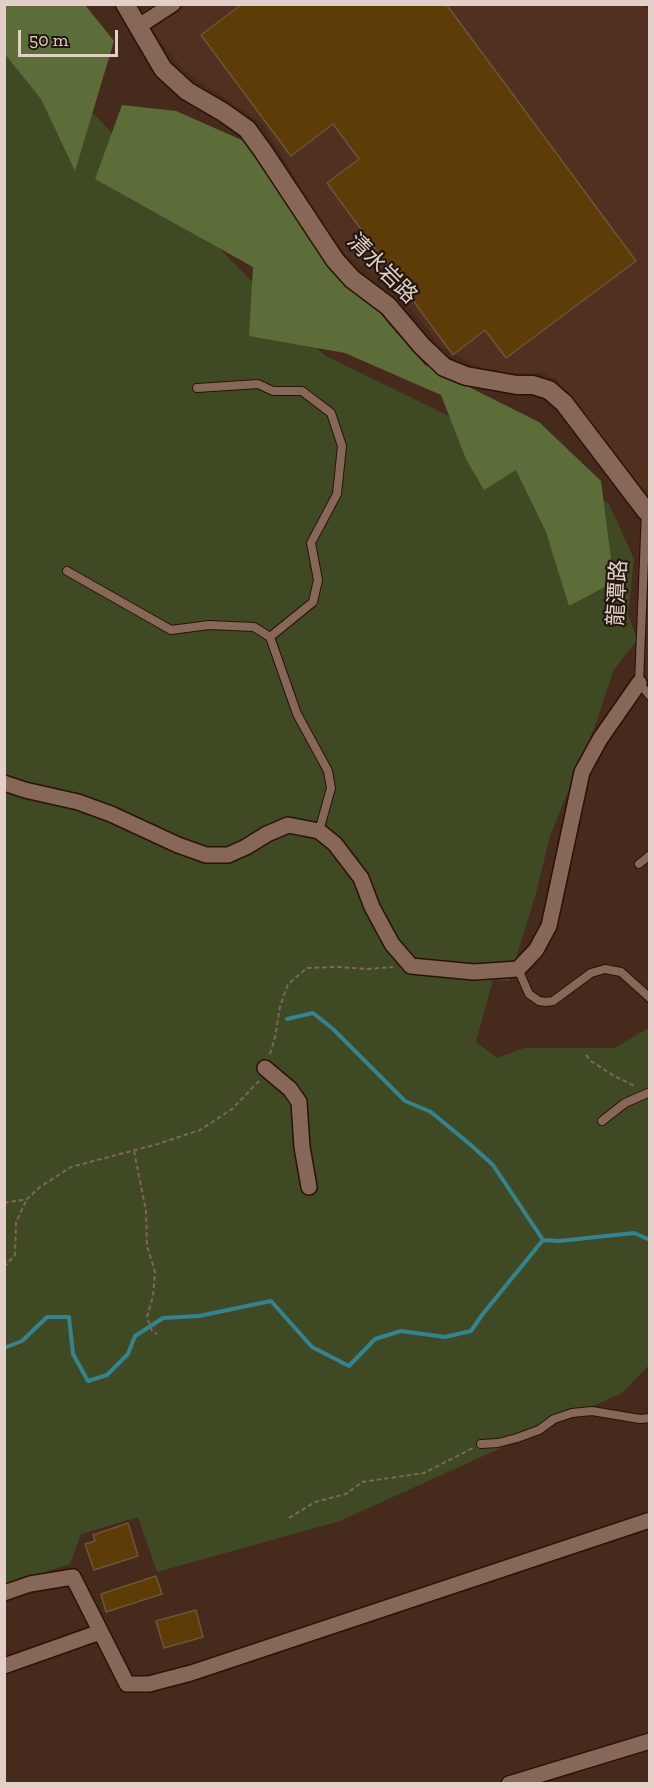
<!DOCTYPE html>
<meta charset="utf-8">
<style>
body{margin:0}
#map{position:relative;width:654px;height:1788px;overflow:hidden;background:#462a1c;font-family:"Zilla Slab",serif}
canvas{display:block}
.frame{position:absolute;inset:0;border:6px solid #e2cfc7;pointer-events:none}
.scale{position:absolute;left:18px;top:30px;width:100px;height:27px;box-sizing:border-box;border:3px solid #e2cfc7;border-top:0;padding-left:8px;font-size:18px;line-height:21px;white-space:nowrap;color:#e2cfc7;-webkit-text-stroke:4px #231610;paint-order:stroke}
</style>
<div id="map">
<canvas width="654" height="1788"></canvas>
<div class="frame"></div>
<div class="scale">50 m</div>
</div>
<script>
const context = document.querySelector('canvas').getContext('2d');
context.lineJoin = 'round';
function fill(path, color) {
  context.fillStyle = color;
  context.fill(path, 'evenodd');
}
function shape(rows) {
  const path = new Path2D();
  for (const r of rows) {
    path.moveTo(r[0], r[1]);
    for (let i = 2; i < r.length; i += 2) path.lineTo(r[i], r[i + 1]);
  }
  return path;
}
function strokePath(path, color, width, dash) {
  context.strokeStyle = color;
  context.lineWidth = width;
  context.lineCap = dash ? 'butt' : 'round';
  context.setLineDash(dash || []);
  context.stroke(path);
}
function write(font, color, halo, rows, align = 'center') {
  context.font = font + ' "Zilla Slab","Noto Sans TC",serif';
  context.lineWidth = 4.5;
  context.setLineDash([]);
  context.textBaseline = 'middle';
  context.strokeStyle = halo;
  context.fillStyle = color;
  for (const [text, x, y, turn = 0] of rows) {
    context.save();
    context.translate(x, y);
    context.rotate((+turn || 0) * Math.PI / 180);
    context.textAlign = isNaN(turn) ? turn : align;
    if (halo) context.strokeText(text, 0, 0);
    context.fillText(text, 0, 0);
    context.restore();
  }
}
fill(shape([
 [153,4,643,5,650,13,649,490,636,488,617,469,556,379,544,373,509,373,493,370,477,366,451,352,439,344,397,293,347,256,327,231,262,123,183,70,140,13]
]), '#52301f');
fill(shape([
 [4,15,178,206,324,355,539,460,609,504,634,559,628,614,637,640,613,671,595,726,550,836,536,893,509,981,493,980,476,1042,497,1058,524,1048,615,1048,650,1027,649,1365,622,1393,340,1521,157,1572,138,1517,81,1534,70,1564,5,1585]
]), '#3f4a25');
fill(shape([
 [5,4,85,5,114,41,75,171,41,99,5,54],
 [122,105,176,111,253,145,388,323,425,365,539,422,601,481,614,582,569,606,546,532,516,470,484,490,466,459,441,395,345,353,249,336,253,267,95,179]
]), '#5d6d39');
strokePath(shape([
 [287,1019,313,1013,333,1029,405,1101,431,1112,472,1146,493,1165,543,1240],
 [4,1348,22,1341,47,1317,69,1317,73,1354,88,1381,107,1375,128,1354,135,1336,163,1318,199,1316,271,1301,312,1347,349,1366,375,1339,401,1331,445,1337,471,1331,482,1315,543,1240,559,1241,634,1233,650,1240]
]), '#34838e', 4);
const building = shape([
 [242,4,446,4,636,261,506,358,485,330,453,355,327,183,359,159,333,124,291,156,201,35,242,4],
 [128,1523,138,1556,94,1570,85,1544,95,1541,93,1535,128,1523],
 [156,1576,162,1594,106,1612,101,1594,156,1576],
 [196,1610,203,1637,164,1648,156,1621,196,1610]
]);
fill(building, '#5d3c07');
strokePath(building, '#6b563c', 1.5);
const service = shape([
 [197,388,258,384,273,391,302,391,331,413,342,446,337,494,311,543,318,580,313,602,270,637],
 [646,511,639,683,650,696],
 [67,571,171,630,209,625,254,627,270,637,297,714,328,771,331,788,319,831],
 [639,864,650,855],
 [518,969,529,994,539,1001,546,1002,553,1001,591,973,605,969,621,972,650,998],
 [602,1121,625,1103,650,1092],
 [481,1444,498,1443,517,1438,539,1430,554,1419,572,1413,592,1411,640,1419,650,1418]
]);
const minor = shape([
 [139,26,173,4],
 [4,783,25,790,78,802,111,814,178,845,206,855,228,855,246,847,267,834,288,825,319,831,335,844,361,878,372,907,392,944,411,966,474,972,518,969,536,950,549,926,582,772,600,739,639,683],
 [265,1068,290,1089,299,1102,302,1147,309,1187],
 [4,1593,30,1584,73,1577,127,1684,149,1684,191,1673,650,1520],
 [4,1666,100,1632],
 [509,1784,650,1741]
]);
const tertiary = shape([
 [125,4,163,69,187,91,223,112,247,129,263,151,335,260,352,279,388,306,422,346,444,367,466,376,517,385,533,385,549,390,564,403,646,511,650,508]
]);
strokePath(service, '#2b1205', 10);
strokePath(minor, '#2b1205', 18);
strokePath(tertiary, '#2b1205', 21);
strokePath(shape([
 [270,1054,275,1037,280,1007,288,984,307,968,336,967,367,969,393,967],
 [586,1055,591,1061,614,1076,635,1086],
 [134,1151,146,1211,147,1246,155,1272,153,1296,147,1317,152,1331,157,1334],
 [4,1203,27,1199,40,1187,71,1167,158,1144,200,1130,232,1109,259,1081],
 [4,1267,15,1255,16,1222,27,1199],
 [289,1518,315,1502,346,1494,362,1482,424,1473,473,1448]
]), '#7e665a', 2, [4.5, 3]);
strokePath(service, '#876757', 8);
strokePath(minor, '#876757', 15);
strokePath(tertiary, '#876757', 18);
write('22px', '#e2cfc7', '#231610', [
 ["清水岩路",382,269,45],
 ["龍潭路",618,593,-87]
]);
</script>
